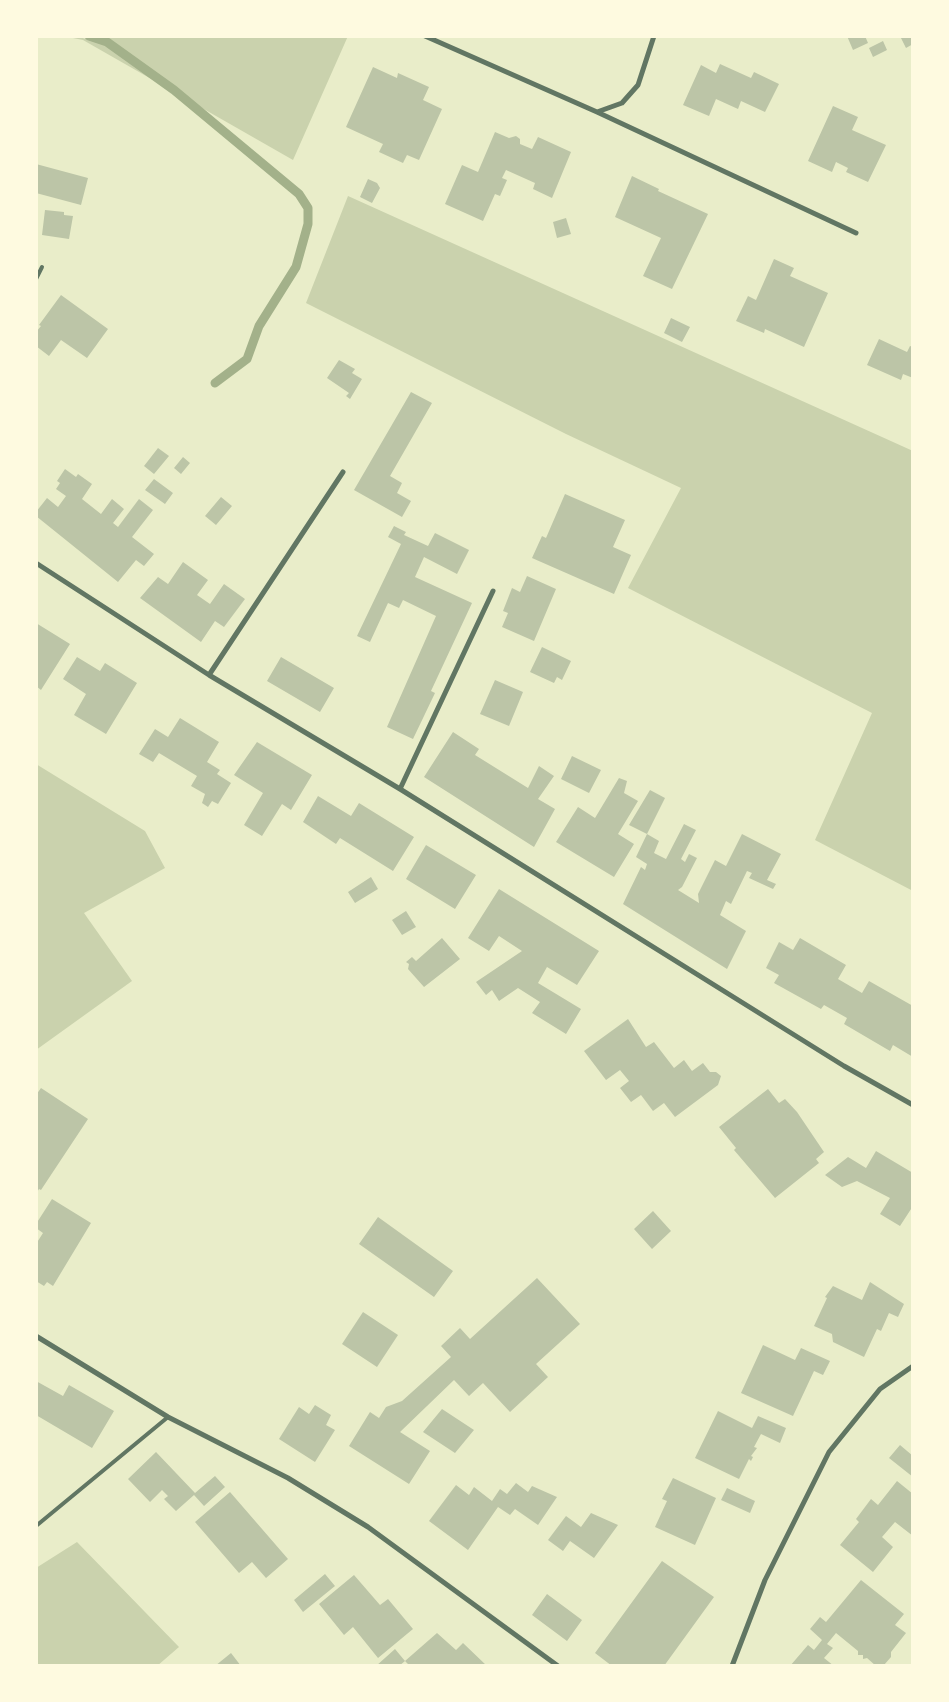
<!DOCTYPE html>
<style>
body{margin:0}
#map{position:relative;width:949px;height:1702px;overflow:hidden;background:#e9edc9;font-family:Helvetica,sans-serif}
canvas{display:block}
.frame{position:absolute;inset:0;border:38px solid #fefae0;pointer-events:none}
</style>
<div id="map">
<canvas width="949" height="1702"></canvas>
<div class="frame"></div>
</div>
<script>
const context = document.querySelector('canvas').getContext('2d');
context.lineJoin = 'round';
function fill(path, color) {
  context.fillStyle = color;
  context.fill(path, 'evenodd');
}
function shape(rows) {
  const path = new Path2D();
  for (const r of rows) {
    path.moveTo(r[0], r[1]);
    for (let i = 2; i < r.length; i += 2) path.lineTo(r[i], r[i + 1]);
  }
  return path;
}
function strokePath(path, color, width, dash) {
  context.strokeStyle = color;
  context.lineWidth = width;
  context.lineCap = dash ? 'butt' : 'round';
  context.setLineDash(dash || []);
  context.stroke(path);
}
fill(shape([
 [63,36,76,36,106,45,109,44,109,40,103,36,348,36,293,160,83,40],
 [348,196,913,451,913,891,815,840,872,713,628,588,681,488,566,434,306,303],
 [36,764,145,831,165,868,84,913,132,981,36,1050],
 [77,1542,179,1647,157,1666,36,1666,36,1568]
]), '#cad2ad');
strokePath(shape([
 [89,36,107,42,174,90,299,194,308,208,308,224,296,267,259,326,247,359,215,383]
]), '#a3b18a', 9);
fill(shape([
 [847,36,865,36,868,43,853,50],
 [900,36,913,36,913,44,906,48],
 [883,41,887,50,873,57,869,48],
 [720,64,751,78,754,72,779,84,765,112,741,101,738,109,716,99,709,116,683,105,701,65,716,73],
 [373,67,397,78,398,73,429,87,423,100,442,109,419,160,407,155,403,163,379,152,383,144,346,127],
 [833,106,858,117,852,130,886,145,868,182,846,172,848,168,836,162,832,172,808,161],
 [495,132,509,138,516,136,520,139,520,144,532,149,538,137,571,152,552,198,533,189,535,183,506,170,502,178,507,180,500,196,495,194,483,221,445,204,462,165,478,172],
 [36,164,88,178,81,205,36,193],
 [632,176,659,189,658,191,708,214,672,289,643,276,661,238,615,217],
 [368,179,377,183,380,188,372,203,360,197],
 [45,210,64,212,64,215,73,216,69,239,42,235],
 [566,218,571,234,557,238,553,222],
 [774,259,794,268,790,276,828,293,804,347,765,329,764,333,736,321,748,296,756,300],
 [61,295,108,329,87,358,61,340,49,356,36,346,36,332,41,326,39,325],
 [671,318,690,327,682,342,664,333],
 [879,339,907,352,910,346,913,347,913,378,903,374,901,380,867,365],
 [339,360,355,369,352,373,362,379,350,399,346,396,349,393,327,378],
 [411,392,432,403,390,476,402,483,397,493,411,501,402,517,354,490],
 [158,448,169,456,154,474,144,466],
 [183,457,190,463,181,474,174,468],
 [65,469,76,477,78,474,92,484,82,499,101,514,112,499,124,509,113,523,118,527,139,499,153,510,132,537,154,554,144,566,136,560,118,582,36,516,36,512,47,498,58,507,66,496,56,489,60,483,57,481],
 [154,479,173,493,165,504,145,490],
 [565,494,625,520,613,547,631,555,614,594,532,558,542,536,546,538],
 [221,497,232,506,216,525,205,516],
 [394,526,406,532,404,535,428,546,435,533,469,550,457,574,424,557,415,577,472,603,431,691,435,693,413,739,387,727,436,616,403,600,399,608,388,603,370,642,357,636,401,544,388,537],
 [183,562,208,580,197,595,210,604,224,584,245,599,224,627,215,621,201,642,140,598,158,577,168,584],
 [527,576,556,589,534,641,502,627,508,613,503,611,512,588,520,592],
 [36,623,70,644,41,690,36,686],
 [542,647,571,661,562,680,557,677,554,683,530,672],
 [77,657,100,671,105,663,137,683,106,734,74,715,86,694,63,679],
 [281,657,334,688,320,712,267,681],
 [495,680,523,692,509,726,480,714],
 [180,718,219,742,207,762,220,770,217,774,231,783,218,804,212,801,208,807,202,803,205,794,191,786,197,776,159,753,153,762,139,754,155,729,168,737],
 [453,732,479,749,475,755,528,788,539,766,554,776,538,799,555,809,534,847,424,777],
 [257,742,312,775,291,810,282,804,262,836,244,825,263,793,234,775],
 [572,756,601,770,589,793,561,779],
 [619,778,627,781,624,793,638,801,618,834,634,844,614,877,556,842,578,807,595,818],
 [650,790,665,798,647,834,659,841,654,853,666,859,684,824,696,830,681,859,685,862,689,854,697,858,682,887,678,890,699,903,698,894,715,860,726,866,742,834,781,854,767,880,776,884,773,889,749,878,752,873,747,871,731,904,726,901,720,915,746,931,727,969,623,904,641,867,645,870,647,864,636,857,647,834,629,825],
 [318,796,351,816,359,803,414,837,393,871,340,838,336,844,303,822],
 [426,845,476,875,455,909,406,879],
 [371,877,378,889,355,903,348,892],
 [499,889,599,951,577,985,547,967,538,983,581,1009,566,1034,532,1013,540,1002,518,988,499,1001,492,990,486,995,476,982,522,951,499,936,489,951,468,938],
 [406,911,416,927,402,935,392,920],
 [442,938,460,959,424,987,408,969,409,964,406,962,412,957,416,961],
 [800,938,846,965,838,979,862,993,869,981,913,1006,911,1015,913,1057,893,1045,890,1051,844,1024,847,1018,824,1005,821,1009,774,983,779,975,766,968,779,942,793,950],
 [628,1019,646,1047,654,1042,674,1068,684,1060,692,1071,703,1063,710,1072,716,1072,721,1076,718,1085,675,1117,664,1103,653,1111,641,1095,631,1102,620,1088,629,1081,620,1070,606,1080,584,1051],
 [41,1088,88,1119,41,1190,39,1189,36,1194,36,1095],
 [768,1089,779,1103,785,1099,797,1112,824,1152,816,1159,819,1163,775,1198,734,1150,736,1148,719,1127],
 [876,1151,913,1173,913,1206,900,1226,880,1214,890,1198,857,1181,842,1187,825,1175,848,1157,866,1168],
 [52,1199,91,1223,53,1286,47,1282,44,1286,36,1281,36,1244,43,1233,36,1228,36,1224],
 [653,1211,671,1231,652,1249,634,1229],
 [378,1217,453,1271,434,1297,359,1244],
 [537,1278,580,1324,536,1364,548,1377,510,1412,483,1383,469,1396,454,1380,400,1432,430,1451,409,1484,349,1446,370,1412,379,1418,386,1407,402,1401,451,1357,441,1346,460,1328,470,1339],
 [870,1282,904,1304,898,1317,889,1313,881,1331,877,1329,864,1357,833,1342,832,1334,814,1326,827,1298,825,1297,833,1286,862,1300],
 [363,1312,398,1335,377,1367,342,1344],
 [763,1345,795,1360,801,1348,830,1361,823,1375,814,1371,793,1416,741,1393],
 [36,1381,63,1396,69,1385,114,1411,92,1448,36,1415],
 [315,1405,331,1415,326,1425,335,1430,315,1462,279,1439,299,1407,309,1414],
 [442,1409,474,1430,455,1453,423,1432],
 [718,1411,752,1428,758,1416,786,1428,780,1443,761,1434,754,1447,757,1448,751,1456,753,1457,751,1461,749,1459,739,1479,695,1458],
 [900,1445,913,1456,913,1477,889,1458],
 [156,1452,195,1493,215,1476,225,1487,204,1506,194,1495,176,1511,164,1499,168,1496,162,1490,150,1502,128,1479],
 [673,1478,716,1498,695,1545,655,1527,667,1501,662,1499],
 [897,1481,913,1494,913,1536,895,1522,882,1537,893,1547,873,1572,840,1545,859,1522,856,1519,871,1499,878,1505],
 [516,1483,528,1492,532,1486,557,1497,538,1525,515,1509,510,1515,498,1507,468,1550,429,1521,456,1485,469,1495,474,1487,492,1501,500,1489,507,1494],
 [727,1488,755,1501,750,1513,721,1500],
 [230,1492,288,1559,266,1578,252,1562,239,1573,195,1522],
 [591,1513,618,1525,594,1558,570,1541,563,1551,548,1540,566,1516,581,1527],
 [662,1561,714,1597,664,1666,612,1666,595,1653],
 [325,1574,335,1586,303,1612,294,1600],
 [354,1575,380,1605,388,1599,413,1629,378,1658,353,1627,344,1635,319,1604],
 [861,1580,904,1614,895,1625,906,1633,891,1652,891,1657,884,1665,876,1666,867,1658,863,1659,863,1655,858,1655,858,1651,836,1633,827,1644,833,1648,824,1658,834,1666,790,1666,808,1645,814,1650,822,1640,810,1629,820,1617,826,1622],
 [547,1594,582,1620,567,1641,532,1615],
 [437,1633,456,1650,463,1643,487,1666,410,1666,405,1661],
 [395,1649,405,1661,399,1666,376,1666],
 [231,1653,241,1666,215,1666]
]), '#bcc5a7');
strokePath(shape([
 [36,279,42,267],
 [36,1526,168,1417]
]), '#617663', 4);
strokePath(shape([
 [425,36,597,112,856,233],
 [597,112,622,103,638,85,654,36],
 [36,563,209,675,400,789,844,1066,913,1105],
 [209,675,343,472],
 [400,789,493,591],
 [36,1336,168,1417,288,1478,368,1527,558,1666],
 [732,1666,765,1580,829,1452,880,1389,913,1366]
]), '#617663', 5);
</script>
